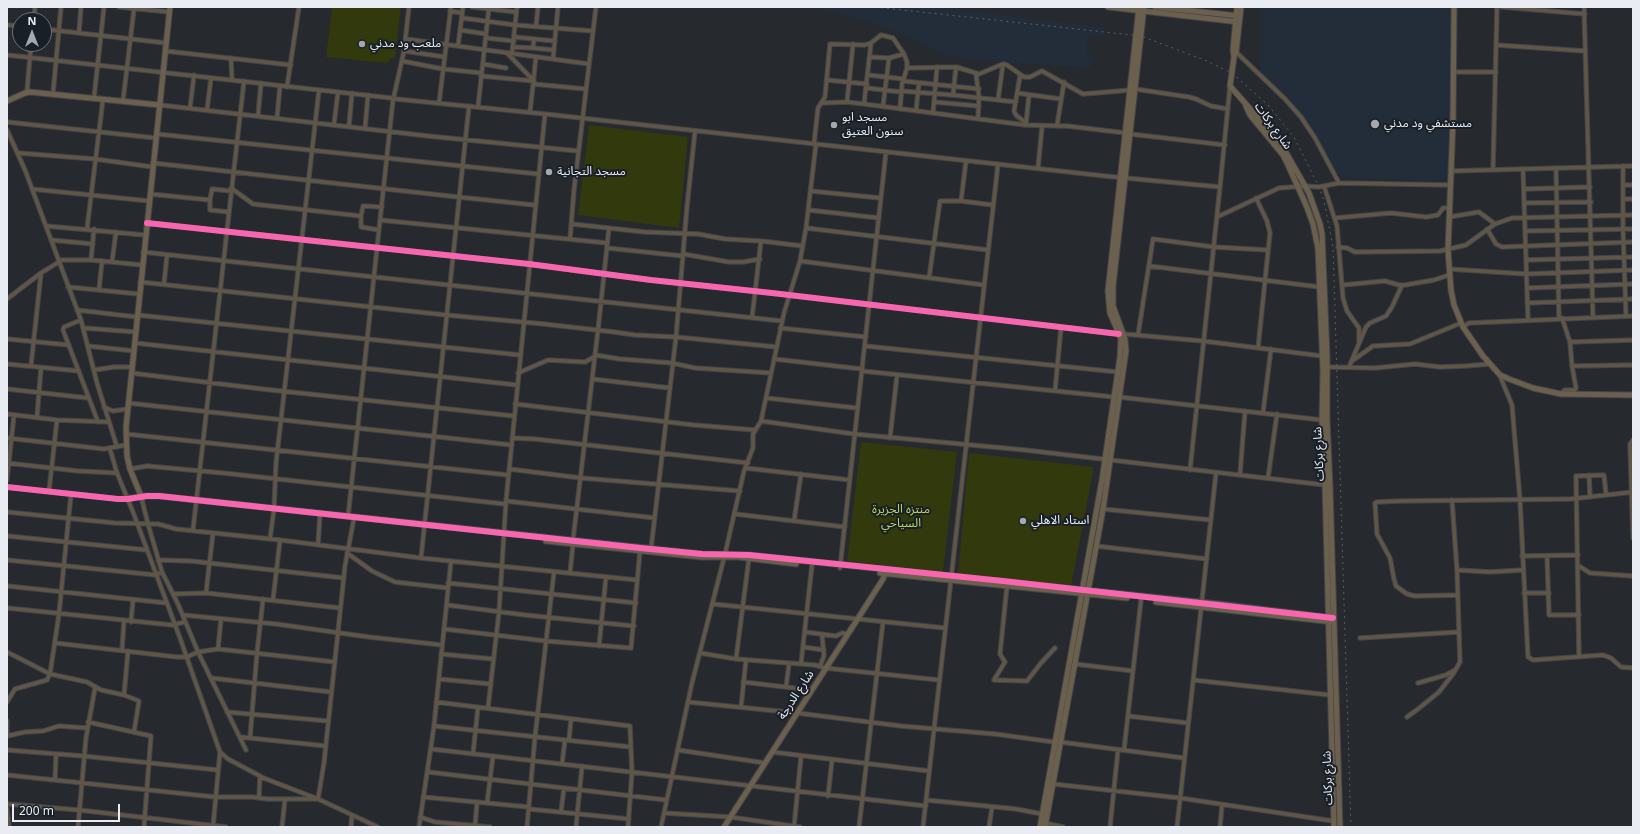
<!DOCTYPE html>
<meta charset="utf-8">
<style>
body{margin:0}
#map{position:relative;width:1640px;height:834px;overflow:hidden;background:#26292e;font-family:"Noto Sans",sans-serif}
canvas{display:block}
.frame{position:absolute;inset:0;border:8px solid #e9edf3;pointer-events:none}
.north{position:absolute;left:12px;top:12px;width:40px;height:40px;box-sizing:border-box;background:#181f27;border:1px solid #6c7179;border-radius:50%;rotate:0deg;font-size:11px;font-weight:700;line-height:16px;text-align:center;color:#e9edf3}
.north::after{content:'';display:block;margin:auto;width:14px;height:18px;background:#a5a8ae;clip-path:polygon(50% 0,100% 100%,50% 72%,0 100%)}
.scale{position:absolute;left:12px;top:804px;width:108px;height:18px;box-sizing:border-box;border:2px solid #e9edf3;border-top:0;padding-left:5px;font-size:12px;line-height:14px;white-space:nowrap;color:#e9edf3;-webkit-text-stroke:3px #181f27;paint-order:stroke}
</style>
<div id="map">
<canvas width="1640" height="834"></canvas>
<div class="frame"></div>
<div class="north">N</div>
<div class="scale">200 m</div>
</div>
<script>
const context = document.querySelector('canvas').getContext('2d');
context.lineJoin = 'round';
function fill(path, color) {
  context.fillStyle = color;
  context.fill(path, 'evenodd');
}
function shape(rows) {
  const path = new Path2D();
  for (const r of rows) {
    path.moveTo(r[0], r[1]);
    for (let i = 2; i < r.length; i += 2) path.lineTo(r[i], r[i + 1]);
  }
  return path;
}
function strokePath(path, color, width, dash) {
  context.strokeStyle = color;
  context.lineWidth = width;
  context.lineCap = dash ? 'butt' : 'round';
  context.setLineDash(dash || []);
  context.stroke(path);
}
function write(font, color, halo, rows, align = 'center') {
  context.font = font + ' "Noto Sans","Noto Sans Arabic",sans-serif';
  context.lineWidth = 4;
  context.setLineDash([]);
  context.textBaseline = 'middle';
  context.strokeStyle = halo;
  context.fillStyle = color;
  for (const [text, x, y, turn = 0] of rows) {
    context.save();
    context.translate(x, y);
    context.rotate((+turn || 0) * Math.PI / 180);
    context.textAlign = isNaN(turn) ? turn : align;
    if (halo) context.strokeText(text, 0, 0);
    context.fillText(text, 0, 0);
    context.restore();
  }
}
fill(shape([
 [822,7,932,7,1104,27,1103,36,1088,37,1086,55,1093,56,1091,68,1017,63,965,59,945,55,902,35,852,16,822,11],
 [1260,7,1451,7,1448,182,1341,177,1260,71]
]), '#232d39');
fill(shape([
 [332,7,401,7,395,58,391,58,387,63,326,57],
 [589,125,688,137,679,228,578,215],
 [861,442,957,452,943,572,847,561],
 [969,453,1094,467,1071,586,958,575]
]), '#31390d');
const street = shape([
 [119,7,170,12],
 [472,7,516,12],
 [1502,7,1585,14],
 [1584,7,1593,317],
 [450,11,462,13],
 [462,18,515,25,593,31],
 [34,20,35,7],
 [7,25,20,26],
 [536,26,538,7],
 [44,29,166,43],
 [460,30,486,34],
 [79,32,81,7],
 [514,37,555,41],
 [486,38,514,41],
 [406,39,589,64],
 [1496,45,1585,51],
 [458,46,463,7],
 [513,47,533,48,534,39],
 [533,48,553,50],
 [165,51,291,65],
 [404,51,445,57],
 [1235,51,1285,99,1301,117,1315,138,1339,183],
 [507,53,534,81],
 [512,53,517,7],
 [7,55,391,98],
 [870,57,889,58,904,54],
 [231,58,232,80],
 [553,59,558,7],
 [402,61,443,69,482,73],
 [483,64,506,68],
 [907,68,956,67,979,74,1003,64,1007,65,1024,77,1030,77,1042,71,1083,94,1131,90],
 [1454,72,1496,72],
 [976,74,979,97,978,118],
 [868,75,904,79],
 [481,76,534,81],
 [1020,76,1014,111,1016,115,1026,123],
 [827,80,867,84],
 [903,81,979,89],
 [533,84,586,89],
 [287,87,299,7],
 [867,88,901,92],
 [1135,89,1189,97,1196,99,1211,106,1228,109],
 [901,91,953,95,1016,102],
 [27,92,31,44],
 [1017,93,1061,99],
 [53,94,61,7],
 [953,95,956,67],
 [394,96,404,51,409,7],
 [94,98,104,7],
 [396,99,545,114,1105,176,1220,187,1230,86],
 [998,100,1003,64],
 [123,101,134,9],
 [847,102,853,44],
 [934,102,979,106],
 [439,103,451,7],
 [821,103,847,102,864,104,1025,125,1067,126,1126,133],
 [864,104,871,43],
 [160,105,428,136,578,151],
 [883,106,889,58],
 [478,107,489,7],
 [190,108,194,75],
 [207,110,211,78],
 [916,111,919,83],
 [530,112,536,57],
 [933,113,937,67],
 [258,116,261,83],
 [277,118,280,86],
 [7,122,156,138],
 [334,124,338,92],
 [1026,124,1029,95],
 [349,126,352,93],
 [1057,126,1064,82],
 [365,129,368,95],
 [7,130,25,170,81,320,97,383,117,447],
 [157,134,538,174],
 [1130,134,1225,145],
 [814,144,818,108,825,97,830,44,865,45,871,43,881,35,893,38,904,54,907,62,907,68,902,84,900,109],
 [18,153,95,159,153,167],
 [153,163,458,197,534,205],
 [1623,166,1623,229,1626,316],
 [1038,168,1042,127],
 [1556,168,1559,318],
 [1523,169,1528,320],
 [1493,170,1497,7],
 [1451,171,1633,166],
 [1623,185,1633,185],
 [1324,186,1337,226,1343,298,1347,311,1359,328,1359,343],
 [231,188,253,204,361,216],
 [32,189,149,201],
 [1524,189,1590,187],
 [811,191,880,198],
 [150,194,210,200],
 [1256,198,1267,221,1270,233,1258,348],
 [1623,199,1633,199],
 [961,201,966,161],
 [1524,203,1591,202],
 [809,210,879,218],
 [229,212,210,210,210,200,212,189,231,191],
 [1217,217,1279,188,1305,186,1319,187,1339,183,1450,185],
 [1449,217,1479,212,1495,224],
 [1335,218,1391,213,1426,217,1438,215,1443,208,1449,208],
 [380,220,607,243],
 [147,223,529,264,651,280,772,293,1119,334],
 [572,224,645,232,698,234,725,239,761,241,803,246],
 [46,226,145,235],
 [806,228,988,250],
 [87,229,103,99],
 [1487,229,1496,244,1502,247,1633,242],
 [379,230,361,227,361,216,363,206,382,207],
 [1525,231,1633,229],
 [570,239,574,190,596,7],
 [51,240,93,244],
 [1338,247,1347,248,1355,252,1440,251,1466,245,1495,224,1512,218,1633,215],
 [607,248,683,256],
 [143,252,782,321],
 [683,254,729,262,743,262,760,259],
 [91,260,94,229],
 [1526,260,1633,257],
 [800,261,984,285],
 [112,262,116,232],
 [1149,266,1320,287],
 [1449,269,1526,274,1633,270],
 [929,278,940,201,961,201,993,205],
 [140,282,446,315,544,324,614,332,635,335,676,337,777,347],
 [164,284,167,255],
 [1343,285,1385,281,1399,285,1405,285,1434,280,1449,275],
 [68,287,139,294],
 [1527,288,1633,284],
 [99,290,102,261],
 [7,299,41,273,62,260,91,260,142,265],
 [1527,303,1633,299],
 [77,310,137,317],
 [137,315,520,355],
 [752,318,761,241],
 [81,320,64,327,63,330,98,422],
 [1463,327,1469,323,1633,316],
 [84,328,136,332],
 [780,328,866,337],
 [1124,334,1203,341,1322,356],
 [1138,335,1153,239,1214,247,1268,250],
 [7,339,69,345],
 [1570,342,1633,340],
 [135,343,517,385],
 [88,346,134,351],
 [865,346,1118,372],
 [595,355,620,359,672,363,695,368,771,373],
 [774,359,862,369],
 [1352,361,1373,346,1410,344,1461,323],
 [7,364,79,371],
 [31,366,41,273],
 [1572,366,1633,365],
 [1327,367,1375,368,1415,364,1440,367,1465,366,1490,364],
 [1349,367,1366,327,1370,323,1386,316,1392,307,1402,285],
 [94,370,114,367,132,367],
 [862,371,1114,397],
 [131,373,262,389,514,416],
 [518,373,548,360,585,362,594,357],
 [1500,376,1512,405,1520,500,1528,657,1533,660,1603,655,1611,658,1621,667,1633,668],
 [592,379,670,388],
 [7,389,88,398],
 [1055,391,1061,328],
 [1561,394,1565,390,1575,390,1576,388,1572,366,1570,342,1562,318],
 [1119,397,1322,420],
 [766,398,857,408],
 [128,403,512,445],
 [515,404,694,425,755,430],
 [104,407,113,411,127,409],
 [1263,413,1271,349],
 [7,414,57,420,109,422],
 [37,417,41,368],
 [761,421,854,434,1025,450,1325,485],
 [126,434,508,475],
 [7,438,104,449,126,445],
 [512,438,535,439,748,463],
 [890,438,897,375],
 [1633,440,1630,444,1633,538],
 [110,449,117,473,133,512,180,638,220,752,213,827],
 [7,463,78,471,117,473],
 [745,468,850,480],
 [130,469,147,466,223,473,505,504],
 [509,469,581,478,740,491],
 [1190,470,1220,187],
 [1240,474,1245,411],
 [1589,475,1590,496],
 [1268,478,1277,414],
 [7,480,14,415],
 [7,487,118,499,141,496,148,524,162,572,178,604,198,652,246,750],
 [49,491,57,420],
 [506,501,655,518],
 [1103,509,1211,520],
 [7,512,115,523,158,524,176,529,280,540,421,558,637,580],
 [735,514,845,527],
 [348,517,393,100],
 [794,521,801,474],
 [193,530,244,81],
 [7,536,147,550],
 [270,539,274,509,276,463,319,90],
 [573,540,598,330,609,228],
 [318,545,320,514],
 [1096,546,1207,559],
 [651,549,676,337,687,207,695,131],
 [347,553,372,571,395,582,448,588],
 [725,554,744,471,753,448,753,434,761,421,784,313,800,261,806,228,816,144],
 [1522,556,1578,555],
 [1547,556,1549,615,1579,615],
 [421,558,469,106],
 [7,560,146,574,156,575,162,572],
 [158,560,191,561,344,578],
 [1579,566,1590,573,1633,576],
 [840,568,886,152],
 [1457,570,1490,572,1523,570],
 [570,573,573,544],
 [448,583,636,603],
 [7,586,167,603],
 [1007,586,1000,654,1005,662,994,680,1027,681,1041,663,1055,648],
 [206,593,213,533],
 [1524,593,1549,593],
 [174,594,206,593,340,608],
 [1458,595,1415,596,1407,594,1396,586,1394,579,1390,558,1377,534,1375,503,1377,502,1400,501,1571,499,1633,492],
 [273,600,280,540],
 [713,604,945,628],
 [447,605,525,615,634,626],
 [7,608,172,625,185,622],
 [183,615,276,624,369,637,442,645],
 [131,622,133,600],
 [444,629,546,641,631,648,640,551],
 [805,632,836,636,842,633,847,634],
 [1360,638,1459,632],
 [55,643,177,657,187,657,198,652,218,649,335,662],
 [599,646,606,577],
 [803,647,824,650],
 [218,649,221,619],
 [122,650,124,621],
 [7,652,50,674,87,682,101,690,124,695,139,701,134,732],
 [700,653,736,659,815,665,825,668,939,680],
 [441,654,493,659],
 [1579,656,1576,476,1604,475,1606,494],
 [736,659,749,558],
 [801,664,812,565],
 [1075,664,1133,671],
 [820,666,824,656,822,635],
 [211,678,331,692],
 [439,679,490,684],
 [1193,680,1330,695],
 [743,682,811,690],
 [1418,683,1446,675,1455,670],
 [786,687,789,664],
 [124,695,128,651],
 [7,702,15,689,47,680,50,674,59,614,71,494],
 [436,702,630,726,632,772,628,827],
 [688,702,797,713,901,726,995,734,1054,742],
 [741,707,746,660],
 [488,708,499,612,506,501,545,114],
 [227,712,328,721],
 [1128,716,1188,723],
 [1407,717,1418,709,1439,692,1453,674,1460,662,1457,570,1452,500],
 [7,721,7,734],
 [88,722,151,736,144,827],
 [434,726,631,747],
 [7,736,25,732,43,731,59,726,87,728],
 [240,737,326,746],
 [250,738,257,653,263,599],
 [569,740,571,719],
 [1060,742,1184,758],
 [431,749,926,806],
 [7,750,83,756,218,770],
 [678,750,765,763],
 [1124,750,1141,600],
 [220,752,228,759,260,776,259,798],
 [772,752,929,771],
 [473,754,478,707],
 [562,764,565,740],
 [428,772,666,800],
 [7,775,215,797,252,797,267,799,318,799],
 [261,777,318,799,378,827],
 [55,780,56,754],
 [1053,784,1180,798,1333,821],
 [828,796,832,760],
 [423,797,529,807],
 [318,799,324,763,345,566,354,518],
 [926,800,1016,809,1042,814],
 [487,803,493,756],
 [7,804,79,810,226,827],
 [7,808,9,827],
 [529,809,629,819],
 [561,812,564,788],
 [664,813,730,817,800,827],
 [420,817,435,822,490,827],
 [1045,823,1063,827],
 [78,827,86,738,95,688],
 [282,827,285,799],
 [351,827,352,815],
 [419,827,434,726,451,561],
 [475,827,477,802],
 [527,827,535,737,554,572],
 [576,827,582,766],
 [661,827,692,683,724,558],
 [794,827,801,757],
 [859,827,883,622],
 [923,827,998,164],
 [989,827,992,807],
 [1110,827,1118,750],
 [1177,827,1216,473],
 [1220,827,1222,805]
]);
const secondary = shape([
 [170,7,126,427,127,456,130,469,141,496,159,496,702,554,749,555,1219,604,1333,618],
 [1108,7,1239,22],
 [1155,7,1240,16],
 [1237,7,1233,50,1234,57,1230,86,1281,144,1309,193,1320,224,1322,234,1327,355,1327,419,1330,486,1340,827],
 [1454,7,1453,121,1448,250,1451,290,1454,305,1463,327,1483,356,1500,375,1509,379,1533,388,1561,394,1633,395],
 [1235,55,1236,52,1241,7],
 [7,101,25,93,30,92,160,105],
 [1246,106,1250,115,1283,155,1288,165,1306,205,1313,224,1318,248,1323,370,1322,420,1325,485,1334,827],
 [546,541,701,557,738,557,796,564],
 [880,573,1127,598],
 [1156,602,1333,622],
 [724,827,864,609,883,579,886,571],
 [1040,827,1102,480,1120,357,1121,339,1110,313,1108,291,1139,7],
 [1045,827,1103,509,1126,351,1125,339,1113,306,1113,286,1144,7]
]);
strokePath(street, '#424449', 5.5);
strokePath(secondary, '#424449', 7);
strokePath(street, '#605648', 3.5);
strokePath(secondary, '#6b5f4d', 5);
strokePath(shape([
 [875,7,1141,36,1207,61,1232,73,1268,105,1294,137,1319,187,1324,201,1333,247,1351,827]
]), '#625f5c', 1, [2, 4]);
strokePath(shape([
 [147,223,529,264,651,280,772,293,1119,334],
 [7,487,118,499,128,499,147,496,159,496,640,548,702,554,749,555,1003,581,1333,618]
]), '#f766af', 6);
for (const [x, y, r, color] of [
 [362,44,4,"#a5a8ae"],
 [1375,124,5,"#a5a8ae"],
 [834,125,4,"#a5a8ae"],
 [549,172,4,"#a5a8ae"],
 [1023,521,4,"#a5a8ae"]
]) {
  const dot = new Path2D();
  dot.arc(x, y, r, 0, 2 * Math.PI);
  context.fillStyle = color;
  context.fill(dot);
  strokePath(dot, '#181f27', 1.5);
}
write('12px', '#e9edf3', '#181f27', [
 ["ملعب ود مدني",370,44],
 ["مسجد ابو",842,118],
 ["سنون العتيق",842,132],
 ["مستشفي ود مدني",1384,124],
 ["مسجد التجانية",557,172],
 ["استاد الاهلي",1031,521]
], 'left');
write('12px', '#e9edf3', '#181f27', [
 ["شارع بركات",1273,126,54],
 ["شارع بركات",1319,454,-93],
 ["شارع الدرجة",796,695,-57],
 ["شارع بركات",1328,778,-92]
]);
write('12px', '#bfd765', '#181f27', [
 ["منتزه الجزيرة",901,510],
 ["السياحي",901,524]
]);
</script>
